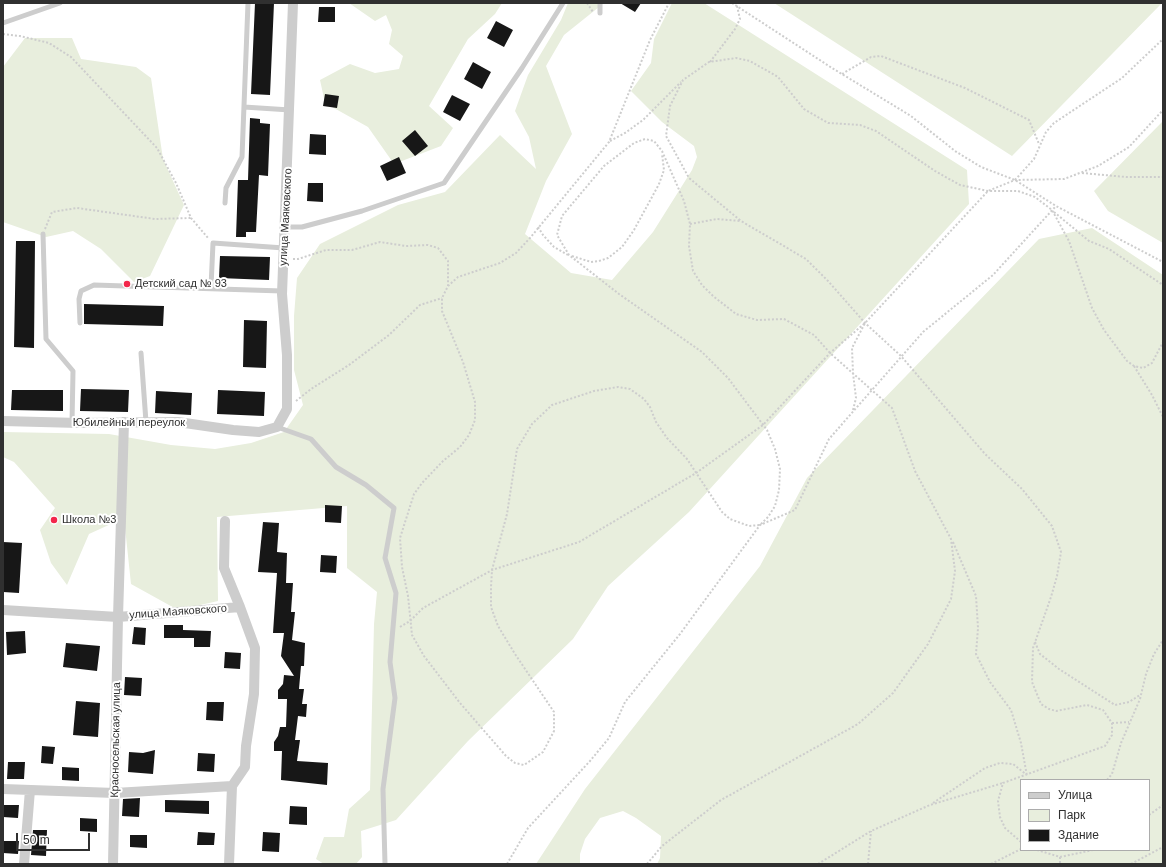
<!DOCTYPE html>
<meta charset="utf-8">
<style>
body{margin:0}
#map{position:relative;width:1166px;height:867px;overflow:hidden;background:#fff;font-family:Arial,sans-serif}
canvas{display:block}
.frame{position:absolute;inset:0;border:4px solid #303030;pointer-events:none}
.legend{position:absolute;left:1020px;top:779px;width:130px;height:72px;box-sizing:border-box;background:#fff;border:1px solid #acacac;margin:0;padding:5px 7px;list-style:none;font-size:12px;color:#303030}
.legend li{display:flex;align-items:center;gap:8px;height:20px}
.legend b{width:20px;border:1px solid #acacac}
.scale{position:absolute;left:16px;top:833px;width:74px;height:18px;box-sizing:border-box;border:2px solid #303030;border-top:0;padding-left:5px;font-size:12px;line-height:14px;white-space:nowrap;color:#303030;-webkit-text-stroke:3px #fff;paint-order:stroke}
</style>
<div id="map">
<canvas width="1166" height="867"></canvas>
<div class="frame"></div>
<ul class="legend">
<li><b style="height:5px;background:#cdcdcd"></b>Улица</li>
<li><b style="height:11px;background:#e8eedd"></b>Парк</li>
<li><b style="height:11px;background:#171717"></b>Здание</li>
</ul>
<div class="scale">50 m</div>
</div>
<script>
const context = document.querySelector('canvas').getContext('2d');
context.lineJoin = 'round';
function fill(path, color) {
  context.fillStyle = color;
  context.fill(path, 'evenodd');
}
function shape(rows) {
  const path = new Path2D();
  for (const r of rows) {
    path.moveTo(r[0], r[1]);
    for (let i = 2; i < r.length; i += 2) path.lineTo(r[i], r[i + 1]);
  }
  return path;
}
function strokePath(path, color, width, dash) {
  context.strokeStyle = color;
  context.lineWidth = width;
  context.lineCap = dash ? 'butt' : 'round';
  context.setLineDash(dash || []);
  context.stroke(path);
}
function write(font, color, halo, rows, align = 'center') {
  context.font = font + ' Arial,sans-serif';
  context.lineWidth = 4;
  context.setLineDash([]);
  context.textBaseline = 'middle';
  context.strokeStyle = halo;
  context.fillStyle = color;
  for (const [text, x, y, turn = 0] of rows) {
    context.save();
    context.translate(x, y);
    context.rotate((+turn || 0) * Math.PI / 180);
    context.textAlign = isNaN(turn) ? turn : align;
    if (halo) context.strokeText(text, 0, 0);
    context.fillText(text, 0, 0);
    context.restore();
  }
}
fill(shape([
 [349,3,502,3,495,14,468,39,429,106,453,128,441,146,394,164,368,127,325,103,320,80,350,64,375,73,399,69,403,56,389,44,392,30,386,15,375,21],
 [568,3,604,3,564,35,546,66,572,134,546,181,525,234,571,273,612,280,653,232,692,170,697,157,694,146,662,122,631,91,651,63,654,39,672,3,704,3,967,170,969,204,689,512,608,586,573,639,468,741,396,820,361,831,362,857,356,864,324,864,316,859,324,837,344,837,349,809,370,790,374,624,377,592,347,568,347,506,217,517,218,601,178,610,131,584,124,518,89,534,67,585,51,563,40,530,55,508,14,462,3,457,3,432,109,434,171,445,215,449,251,443,284,432,303,405,294,370,294,316,297,278,320,244,398,205,445,192,500,135,536,169,529,137,515,111,528,75,561,20],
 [774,3,1162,3,1012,156],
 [25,38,72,38,81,59,136,67,151,78,163,159,184,205,150,276,134,282,101,249,73,231,46,237,3,222,3,67],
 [1163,121,1163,243,1108,211,1094,191],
 [1092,228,1163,275,1163,864,657,864,660,858,661,836,636,818,623,811,600,818,585,839,580,854,580,864,536,864,585,789,760,566,807,478,1039,239],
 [1021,780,1149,780,1149,850,1021,850]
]), '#e8eedd');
fill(shape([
 [255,3,274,3,270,95,251,94],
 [620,3,641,3,635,12],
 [319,7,335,7,335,22,318,22],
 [496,21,513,30,504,47,487,38],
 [473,62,491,72,482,89,464,79],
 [325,94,339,96,337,108,323,106],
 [452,95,470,104,460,121,443,112],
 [250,118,260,119,260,123,270,124,268,176,259,175,256,232,246,232,246,237,236,237,238,180,248,180],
 [415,130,428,146,415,156,402,141],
 [310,134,326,135,326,155,309,154],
 [399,157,406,173,387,181,380,166],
 [308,183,323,183,323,202,307,201],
 [16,241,35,241,34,348,14,347],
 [220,256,270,257,269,280,219,278],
 [84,304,164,306,163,326,84,324],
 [244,320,267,321,266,368,243,367],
 [81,389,129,390,128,412,80,411],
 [12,390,63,390,63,411,11,410],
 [218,390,265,392,264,416,217,414],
 [156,391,192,393,191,415,155,413],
 [325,505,342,506,341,523,325,522],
 [263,522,279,523,277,552,287,553,286,583,293,583,291,612,295,612,292,640,305,643,304,666,301,666,299,689,304,689,302,704,307,704,306,717,298,716,295,740,300,740,297,761,328,763,327,785,281,780,282,751,274,751,274,742,278,736,280,727,286,727,287,699,278,699,278,690,283,684,284,675,294,676,281,656,284,633,273,633,277,573,258,572],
 [3,542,22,543,19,593,3,592],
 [321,555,337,556,336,573,320,572],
 [164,625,183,625,183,630,211,631,210,647,194,647,194,638,164,638],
 [134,627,146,628,145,645,132,644],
 [25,631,26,653,7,655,6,632],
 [66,643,100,646,97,671,63,667],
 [225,652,241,653,240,669,224,668],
 [125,677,142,678,141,696,124,695],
 [76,701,100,703,98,737,73,735],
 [207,702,224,702,223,721,206,720],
 [42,746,55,747,53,764,41,763],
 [155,750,153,774,128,772,129,752,143,753],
 [198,753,215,754,214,772,197,771],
 [8,762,25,762,24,779,7,779],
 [62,767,79,768,79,781,62,780],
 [140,798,139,817,122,816,123,799],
 [165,800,209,801,209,814,165,812],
 [3,805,19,805,18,818,3,817],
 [290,806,307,807,307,825,289,824],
 [80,818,97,819,97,832,80,831],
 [33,830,47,830,46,856,31,855],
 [198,832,215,833,214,845,197,845],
 [263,832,280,833,279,852,262,851],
 [130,835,147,835,147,848,130,847],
 [3,841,19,841,18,854,3,853]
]), '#171717');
strokePath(shape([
 [587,3,593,12],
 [732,3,832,68,911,116,955,151,981,167,1015,180,1056,206,1163,262],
 [3,34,20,36,49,43,71,57,157,148,176,183,191,218,208,238],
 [710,62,735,29,740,19,737,6],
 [842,74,871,57,881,56,965,88,1029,120,1039,144],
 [610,141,625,133,643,120,681,82],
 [1082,173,1126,177,1163,177],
 [1015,180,1034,159,1046,132,1054,123,1122,78,1163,39],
 [1054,212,1089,241,1109,249,1163,285],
 [690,224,717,219,740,221],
 [538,227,543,235,554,247,568,255],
 [45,229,52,212,77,208,155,219,191,218],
 [572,256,591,262,599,261,608,258,622,247,634,230,659,184,664,170,662,154],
 [293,259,298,259,326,250,352,250,380,242,406,246,428,245,438,248,448,261,448,286],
 [1134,366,1152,395,1163,417],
 [296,401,311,389,349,365,389,335,420,305,442,298],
 [853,410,856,398,853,373,852,348,865,323,988,191,1015,180,1064,179,1098,166,1129,147,1163,110],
 [953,542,976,596,978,628,976,654,990,682,1011,710,1021,743,1027,776],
 [400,627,410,621,423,608,492,570,579,542,696,473,763,425,830,353,865,323],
 [1035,642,1040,654,1059,669,1115,705,1129,702,1140,695],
 [1112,723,1129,722],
 [1107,780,1112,774,1121,743,1140,699,1146,674,1154,654,1163,640],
 [933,803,985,768,1000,763,1013,764,1027,775],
 [1149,815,1163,805],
 [1021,842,1005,828,1000,817,998,801,1003,783,1105,746,1112,735,1112,723,1103,710,1087,705,1056,711,1049,709,1041,704,1032,682,1033,648,1051,597,1057,576,1061,552,1052,526,1022,489,985,454,901,356,865,323,828,281,806,259,741,221,689,178,666,136,670,106,683,80,709,62,736,58,750,61,778,77,804,109,828,123,860,125,876,131,935,171,960,185,988,191,1018,191,1035,197,1052,210,1069,241,1092,308,1104,330,1127,361,1134,366,1143,368,1152,363,1163,342],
 [1037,850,1060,857,1093,850],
 [1060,857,1060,864],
 [507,864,528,828,590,761,609,738,625,702,680,634,760,525,795,510,829,439,923,332,993,275,1056,206],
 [647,864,662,846,721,800,858,724,893,693,928,644,951,599,955,571,951,539,915,471,892,408,830,353,814,335,784,319,757,320,736,314,713,296,702,285,693,271,689,246,690,224,684,201,662,151,654,141,645,139,634,143,604,166,562,216,557,235,569,255,619,294,702,352,728,378,767,430,775,449,780,469,779,490,775,506,768,517,760,525,749,526,730,519,722,512,687,459,667,438,656,422,650,407,644,399,630,389,618,387,594,391,552,405,532,424,517,449,507,514,492,570,491,587,491,607,498,626,515,654,554,712,554,731,543,752,524,765,515,763,506,756,460,703,424,656,412,635,408,596,402,567,400,538,414,494,422,483,443,461,460,447,469,435,475,420,475,402,463,362,442,311,442,298,448,286,458,277,500,263,516,253,530,238,609,142,650,40,669,3],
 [818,864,871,831,930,805,1003,783],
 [868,864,871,831],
 [991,864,1021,849],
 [1131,864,1163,847],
 [1160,864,1163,864]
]), '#cdcdcd', 2, [2, 2]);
strokePath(shape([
 [600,3,600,13],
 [3,23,60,3],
 [244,107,290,110],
 [225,203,226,188,242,157,248,3],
 [285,227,302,227,362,211,444,183,522,68,563,3],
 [43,234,46,339,73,371,72,423],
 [211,287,213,243,284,248],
 [80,323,79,299,81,291,94,285,282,291],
 [141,353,146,422],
 [277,427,311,439,336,467,366,485,394,508,385,558,396,593,390,662,395,698,383,789,385,864]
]), '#cdcdcd', 5);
strokePath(shape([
 [3,421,79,423,178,422,233,430,259,432,277,427,287,409,287,355,282,294,293,3],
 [124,422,118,617,240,607,255,648,254,694,246,746,245,767,232,786,229,864],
 [225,521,224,568,240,607],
 [3,610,118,617,113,864],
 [3,789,115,793,232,786],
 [24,864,30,790]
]), '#cdcdcd', 10);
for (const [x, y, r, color] of [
 [127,284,4,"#f3264b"],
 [54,520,4,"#f3264b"]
]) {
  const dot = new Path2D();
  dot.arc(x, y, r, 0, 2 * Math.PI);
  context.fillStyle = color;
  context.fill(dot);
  strokePath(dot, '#fff', 1.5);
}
write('11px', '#303030', '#fff', [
 ["улица Маяковского",286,217,-87],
 ["Юбилейный переулок",129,423],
 ["улица Маяковского",178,612,-4],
 ["Красносельская улица",116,740,-89]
]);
write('11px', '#303030', '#fff', [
 ["Детский сад № 93",135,284],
 ["Школа №3",62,520]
], 'left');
</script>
